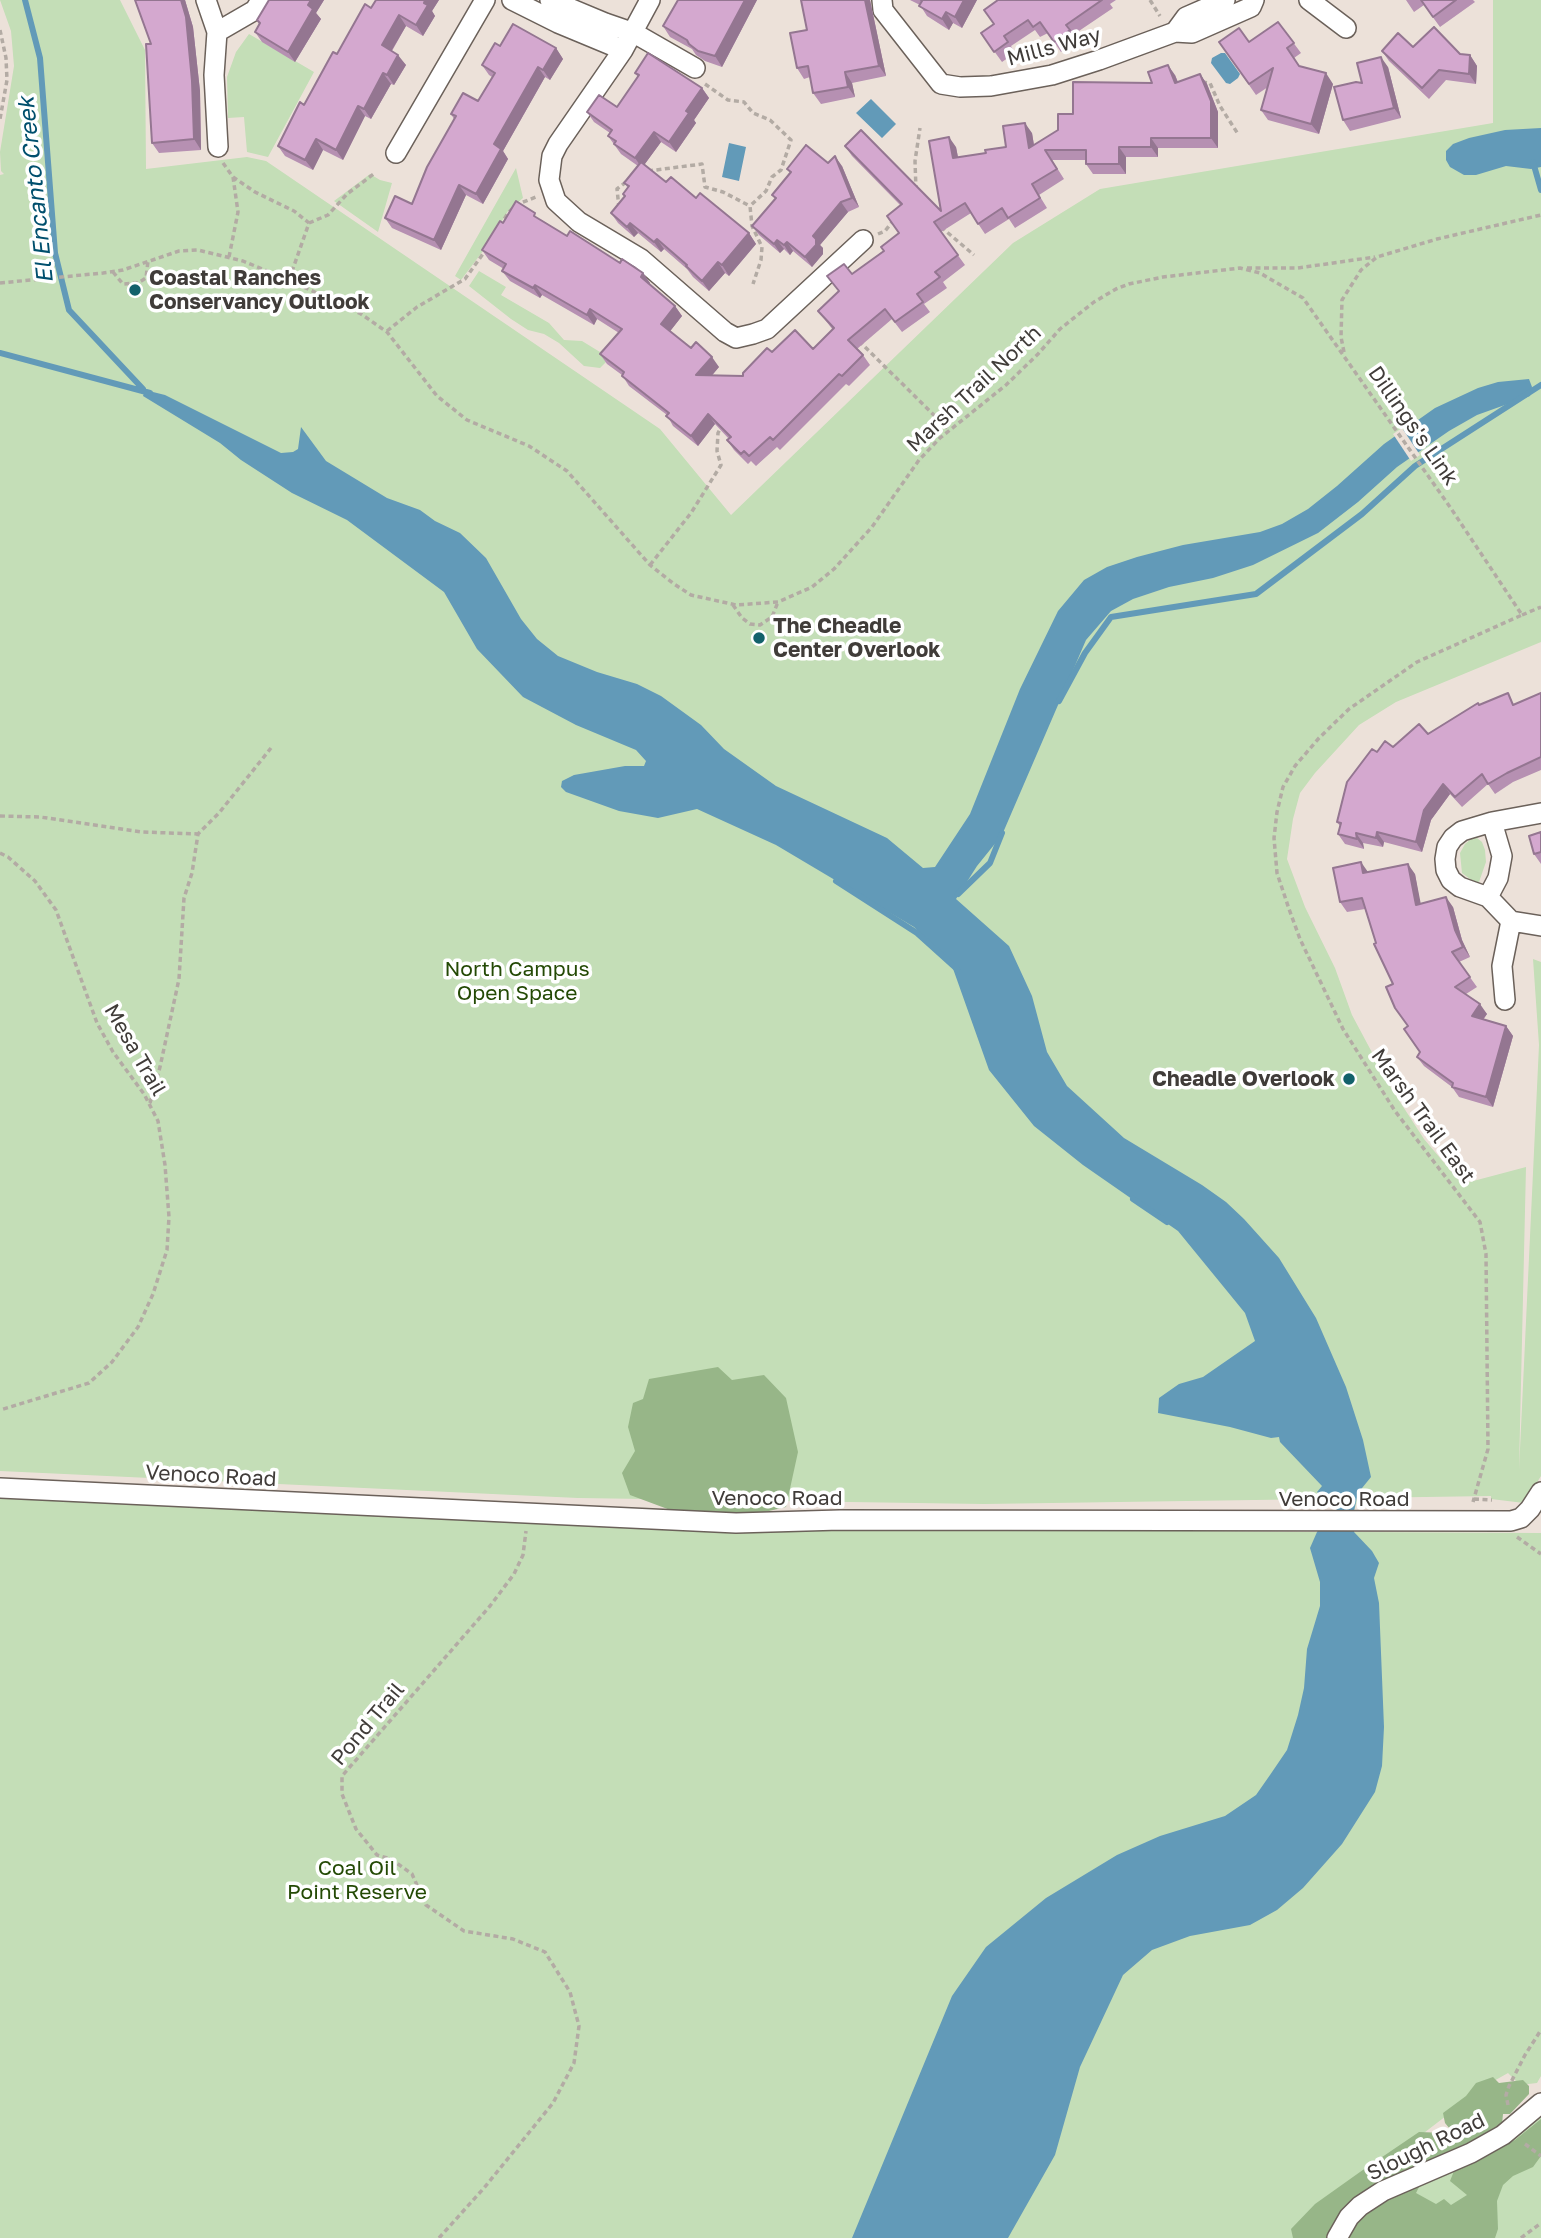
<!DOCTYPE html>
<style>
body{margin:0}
canvas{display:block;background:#ece1d9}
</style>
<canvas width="1541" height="2238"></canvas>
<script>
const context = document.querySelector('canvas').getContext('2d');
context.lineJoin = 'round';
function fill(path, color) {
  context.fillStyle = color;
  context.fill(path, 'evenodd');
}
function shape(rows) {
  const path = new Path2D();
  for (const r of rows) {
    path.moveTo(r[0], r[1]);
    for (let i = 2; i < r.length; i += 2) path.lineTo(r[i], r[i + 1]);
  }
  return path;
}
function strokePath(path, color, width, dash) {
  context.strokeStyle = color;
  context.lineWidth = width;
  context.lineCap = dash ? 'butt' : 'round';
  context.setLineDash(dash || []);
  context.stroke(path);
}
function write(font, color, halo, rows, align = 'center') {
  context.font = font + ' "Golos Text",sans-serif';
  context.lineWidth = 7;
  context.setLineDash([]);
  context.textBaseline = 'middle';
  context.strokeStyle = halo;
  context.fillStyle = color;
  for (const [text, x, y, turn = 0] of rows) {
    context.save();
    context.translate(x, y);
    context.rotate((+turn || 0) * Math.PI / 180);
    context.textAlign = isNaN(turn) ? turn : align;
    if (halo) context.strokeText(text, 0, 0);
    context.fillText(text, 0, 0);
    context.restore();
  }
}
fill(shape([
 [0,0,120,0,145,50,146,169,247,157,266,161,660,429,731,515,1013,243,1100,189,1493,123,1493,0,1541,0,1541,642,1396,702,1359,725,1315,773,1300,793,1293,819,1287,859,1305,907,1335,968,1352,1015,1391,1088,1424,1139,1462,1184,1526,1167,1519,1470,1539,1045,1533,959,1541,962,1541,1476,1524,1503,1491,1499,1491,1496,1358,1498,1354,1511,1354,1532,1541,1533,1541,2076,1537,2083,1520,2085,1508,2073,1485,2086,1351,2189,1316,2238,0,2238,0,1497,828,1528,1317,1532,1337,1510,1322,1499,984,1504,578,1498,0,1471,0,175,4,174,1,171,0,152,14,66,11,31],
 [249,34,314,72,268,157,247,152,244,117,228,118,227,77,236,52],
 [516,168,523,198,508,211,486,247,461,280,455,276],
 [370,174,380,180,392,183,378,232,334,201],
 [479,271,506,287,501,295,549,323,564,340,582,341,600,352,603,349,606,362,600,368,584,366,559,343,544,334,528,330,511,319,469,286],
 [1477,838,1482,842,1485,850,1486,862,1479,882,1474,882,1462,873,1460,853,1465,844,1471,839],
 [1541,2117,1541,2238,1353,2238,1392,2196,1509,2143]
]), '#c4deb7');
fill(shape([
 [718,1367,732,1380,764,1375,786,1398,798,1452,786,1507,756,1514,673,1511,630,1495,622,1473,635,1451,628,1427,633,1403,643,1399,649,1379],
 [1493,2077,1499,2083,1523,2080,1529,2086,1529,2094,1510,2114,1503,2114,1502,2124,1464,2162,1439,2178,1423,2179,1416,2193,1436,2204,1444,2199,1451,2205,1467,2195,1450,2181,1454,2171,1515,2140,1541,2119,1541,2156,1533,2167,1513,2176,1503,2185,1497,2201,1498,2229,1495,2238,1293,2238,1291,2229,1315,2204,1360,2172,1419,2132,1446,2133,1450,2129,1445,2123,1443,2113,1466,2096,1476,2083]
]), '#97b688');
fill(shape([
 [1221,53,1225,53,1240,74,1238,78,1230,84,1226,83,1211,63,1212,58],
 [871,99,896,124,882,138,856,113],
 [1541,128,1541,167,1531,169,1506,166,1476,175,1464,175,1450,167,1446,160,1446,151,1453,144,1469,138,1505,130],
 [729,143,746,147,739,181,722,177],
 [1529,379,1532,387,1530,396,1477,415,1449,431,1397,467,1358,502,1318,533,1253,565,1213,578,1169,587,1133,599,1111,611,1086,640,1002,835,977,866,956,899,1009,946,1032,996,1047,1052,1067,1086,1124,1138,1202,1185,1226,1202,1244,1219,1279,1258,1316,1318,1346,1387,1363,1440,1371,1477,1358,1493,1354,1511,1354,1532,1372,1551,1379,1563,1374,1578,1379,1603,1384,1727,1382,1766,1375,1792,1342,1844,1303,1888,1277,1910,1250,1925,1190,1936,1152,1950,1123,1975,1080,2067,1055,2155,1008,2238,852,2238,952,1996,986,1947,1046,1898,1117,1855,1160,1836,1225,1816,1256,1795,1270,1775,1287,1750,1298,1715,1304,1688,1307,1649,1320,1606,1320,1582,1310,1548,1317,1532,1337,1510,1317,1492,1322,1486,1280,1442,1279,1437,1271,1438,1230,1427,1158,1413,1159,1398,1179,1384,1203,1377,1255,1341,1245,1313,1178,1231,1083,1165,1034,1126,989,1070,951,963,914,927,776,845,697,809,658,818,619,811,566,792,561,787,562,781,574,775,625,766,644,766,646,761,636,750,576,725,523,697,477,649,444,592,347,520,292,493,241,460,220,443,143,396,145,390,165,395,281,453,293,452,298,449,301,427,326,461,387,498,420,510,435,521,460,533,486,558,521,619,537,639,558,656,597,672,637,684,661,696,701,725,724,749,776,786,887,838,923,868,935,867,970,814,1020,689,1058,611,1084,580,1107,567,1137,557,1183,545,1260,532,1282,524,1308,509,1337,486,1384,444,1435,408,1478,388,1498,382]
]), '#629ab8');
fill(shape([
 [1402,428,1420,455,1411,461,1393,434]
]), '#ece1d9');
strokePath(shape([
 [25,0,40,58,55,253,69,310,143,389],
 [1533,162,1541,190],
 [0,353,150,393],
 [1059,701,1085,653,1111,617,1256,594,1362,514,1415,466,1541,385],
 [836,881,917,933,957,969],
 [958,894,990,863,1002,833],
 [1133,1199,1167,1222]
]), '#629ab8', 6);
const minor = shape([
 [206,0,217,32,214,75,218,147],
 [512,0,558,23,623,50],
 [550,0,605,23,634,33,695,68],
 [650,0,623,50,558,144,552,156,549,180,556,201,579,222,641,259,725,332,736,338,753,334,767,329,863,240],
 [882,0,883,10,941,84,960,87,991,86,1052,75,1099,60,1175,32,1192,33,1251,7,1254,0],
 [1309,0,1346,28],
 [217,32,255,10,261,0],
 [1175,32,1186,17,1225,0],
 [396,153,485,0],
 [1541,813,1492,822,1462,831,1453,838,1447,847,1445,859,1446,870,1451,880,1460,887,1488,897,1511,921,1541,926],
 [1488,897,1498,878,1502,856,1492,822],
 [1505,1000,1502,966,1511,921],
 [0,1488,736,1523,840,1520,1511,1521,1521,1518,1530,1509,1541,1492],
 [1337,2238,1349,2217,1360,2206,1383,2191,1471,2153,1503,2135,1541,2103]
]);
strokePath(minor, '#6b615a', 22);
strokePath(shape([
 [1150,0,1160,16],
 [0,30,6,58,7,80,0,119],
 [1202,82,1210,83,1220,106,1238,134],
 [705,84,728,100,744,102,753,113,770,120,791,140,781,170,772,177,766,191,750,206,752,226,762,247,761,260,753,284],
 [223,163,233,177,255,192,294,211,309,223,289,280],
 [648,171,702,164,705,187,723,192,750,206],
 [916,190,915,161,920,128],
 [619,208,617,189,626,182],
 [309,223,328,215,347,194,375,173],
 [500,226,508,213,516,205,536,197],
 [941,227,974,255],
 [878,234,885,231,893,221],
 [229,257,238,212,233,177],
 [1247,268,1298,268,1375,257],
 [113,272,123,284,138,283,146,278,148,261],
 [0,283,103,273,123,270,179,251,198,250,243,261,289,280,361,314,387,332,437,396,467,420,529,446,567,471,650,565,674,584,691,595,736,605,778,602,812,587,834,569,872,527,919,460,940,438,1006,385,1038,354,1060,329,1094,302,1116,289,1129,284,1163,277,1240,268,1260,273,1303,298,1450,507,1522,615,1417,662,1349,709,1319,738,1295,766,1283,787,1277,812,1274,838,1277,873,1289,909,1300,939,1343,1029,1395,1111,1480,1222,1486,1254,1488,1449,1473,1502],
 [387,331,417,307,465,279,485,251],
 [859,341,949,430],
 [1344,352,1341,337,1342,300,1361,270,1377,257,1437,239,1541,215],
 [650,565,691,513,721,465,717,451,718,433,721,427],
 [733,605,742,618,750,624,760,625,772,617,778,602],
 [1522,615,1541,607],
 [0,816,40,817,142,832,198,834],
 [0,853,8,857,35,881,56,910,97,1023,113,1052,144,1094,158,1121,165,1165,169,1217,167,1250,153,1294,138,1327,112,1362,89,1383,0,1410],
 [150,1103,160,1067,179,979,184,898,192,873,198,834,219,813,271,748],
 [1474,1499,1492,1500],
 [1517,1537,1541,1554],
 [1508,2105,1506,2095,1509,2086,1525,2055,1541,2030],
 [1525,2144,1541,2156],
 [439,2238,484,2188,553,2103,574,2063,579,2026,570,1992,545,1952,513,1939,464,1931,426,1905,412,1874,391,1859,377,1855,356,1829,342,1794,342,1776,490,1606,514,1574,523,1555,526,1531],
 [1521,2238,1541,2223]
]), '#b3aba4', 3.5, [5, 3.5]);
strokePath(minor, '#fff', 19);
fill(shape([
 [135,0,185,0,193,27,200,91,201,150,159,153,152,143,151,44],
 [269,0,324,0,316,13,321,19,295,62,262,42,255,32,259,24,257,20],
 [376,0,439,0,432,11,435,16,423,36,406,26,392,51,406,65,394,85,391,84,371,119,365,116,343,160,323,150,313,170,285,156,278,146,337,54],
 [678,0,757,0,722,67,705,61,696,55,692,49,670,37,663,26],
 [870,0,886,76,852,83,855,97,821,104,813,93,810,77,804,79,797,68,807,30],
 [910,0,977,0,962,28,953,23,949,30,927,16,920,5],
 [998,0,1116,0,1110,4,1113,8,1073,35,1077,41,1061,52,1048,33,1040,37,1035,30,1011,46,1015,53,1002,62,981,33,994,24],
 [1406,0,1473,0,1475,2,1440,27,1424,5,1414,12],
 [1278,22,1301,53,1294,58,1299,66,1333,84,1319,134,1268,120,1261,110,1268,87,1256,95,1219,42,1249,42],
 [500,46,556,48,563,59,550,80,545,77,503,151,508,159,483,204,466,195,441,250,392,228,385,218,412,204,454,119,451,114,478,101,492,77,489,75,482,65],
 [1413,47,1470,55,1477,66,1476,84,1446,80,1429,99,1389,61,1382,51],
 [1388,67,1401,118,1350,131,1343,120,1362,83],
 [635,73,702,88,709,98,694,120,696,123,676,152,661,142,644,165,666,182,696,198,749,233,756,244,729,276,725,273,709,291,693,277,687,269,664,249,661,252,638,233,634,237,618,223,611,213,625,197,623,194,628,188,624,183,638,166,621,154,608,136,610,133,594,122,587,112,617,107,638,77],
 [1200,74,1207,84,1218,112,1218,148,1158,148,1158,157,1126,157,1126,174,1093,174,1086,164,1086,160,1052,160,1064,179,1039,195,1047,208,1015,228,1009,219,985,234,971,213,941,232,965,265,943,282,947,288,924,304,930,312,902,332,892,319,857,349,863,355,870,365,849,386,846,384,780,450,777,447,756,466,751,461,748,464,734,450,727,440,729,439,715,424,698,446,673,426,667,415,629,386,622,375,607,364,600,354,619,333,597,319,594,325,542,295,540,298,510,281,502,271,504,269,489,260,482,250,503,223,540,219,567,236,620,263,643,273,650,283,649,285,675,306,682,316,670,331,691,348,719,367,712,375,743,376,772,352,813,349,833,330,818,311,838,292,852,274,883,251,899,233,901,206,852,156,845,146,941,211,956,147,958,157,986,153,1006,147,1032,133,1034,145,1058,130,1073,114,1175,75,1178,82],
 [828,163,842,166,859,207,848,212,820,245,823,248,823,254,812,267,793,251,790,255,784,249,780,253,759,235,752,226,775,199,772,195,790,173,787,169],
 [1541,693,1541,770,1513,782,1495,794,1488,784,1462,807,1450,794,1431,820,1422,852,1384,842,1383,847,1363,843,1364,849,1345,844,1338,834,1340,826,1337,822,1377,752,1428,734,1479,705,1515,704],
 [1541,832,1541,864,1534,854],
 [1368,872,1415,874,1420,904,1453,907,1462,940,1470,957,1459,962,1477,987,1466,994,1487,1014,1483,1020,1506,1026,1513,1036,1493,1107,1459,1097,1452,1087,1424,1066,1417,1057,1420,1052,1408,1026,1393,984,1376,943,1365,909,1347,912,1340,902]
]), '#b690b2');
fill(shape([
 [181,0,185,0,193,27,200,91,201,150,194,139],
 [311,0,324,0,316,13,321,19,295,62,288,52],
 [425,0,439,0,432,11,435,16,423,36,416,25],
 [745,0,757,0,722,67,715,56],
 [865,0,870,0,886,76,879,66],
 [964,0,977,0,962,28,955,17],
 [946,12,953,23,949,30,942,19],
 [399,15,406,26,389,55,382,45],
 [556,48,563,59,550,80,543,70],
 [398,55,406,65,394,85,387,75],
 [1470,55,1477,66,1476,84,1469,74],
 [1381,57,1388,67,1401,118,1394,108],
 [1168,65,1175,75,1182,93,1175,83],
 [538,67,545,77,503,151,508,159,483,204,476,194,494,144],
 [845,72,852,83,855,97,848,87],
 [383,73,391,84,371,119,364,109],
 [1326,73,1333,84,1319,134,1311,124],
 [1200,74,1207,84,1218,112,1218,148,1211,138],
 [702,88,709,98,694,120,696,123,676,152,669,142,686,111],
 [358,106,365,116,343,160,336,150],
 [1025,123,1032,133,1036,158,1029,148],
 [654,132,661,142,642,168,635,158],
 [949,137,956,147,960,168,953,158],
 [1151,138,1158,148,1158,157,1151,147],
 [316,139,323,150,313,170,305,160],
 [1119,147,1126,157,1126,174,1119,164],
 [835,156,842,166,859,207,852,198],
 [459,185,466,195,441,250,434,240],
 [841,202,848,212,820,245,823,248,823,254,812,267,805,257,813,236],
 [630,223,638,233,634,237,627,227],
 [749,233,756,244,729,276,722,265],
 [657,239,664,249,661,252,654,242],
 [777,240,784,249,780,253,774,244],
 [787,242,793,251,790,255,784,245],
 [718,262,725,273,709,291,702,281],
 [643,273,650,283,648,287,641,277],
 [535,285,542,295,540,298,533,288],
 [675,306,682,316,668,334,661,324],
 [590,309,597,319,594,325,587,315],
 [712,357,719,367,704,385,696,375],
 [708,414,715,424,698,446,691,436],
 [1443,784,1450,794,1431,820,1422,852,1416,842,1424,810],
 [1377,832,1384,842,1383,847,1376,838],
 [1356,833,1363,843,1364,849,1357,839],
 [1361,862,1368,872,1363,873],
 [1408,864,1415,874,1423,915,1416,905],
 [1446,897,1453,907,1462,940,1470,957,1463,947,1455,930],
 [1480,1004,1487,1014,1478,1026,1472,1016],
 [1506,1026,1513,1036,1493,1107,1486,1097]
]), '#947691');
const building = shape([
 [135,0,181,0,186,17,192,81,194,139,152,143,146,44,151,44,135,0],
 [269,0,311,0,308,5,313,9,288,52,255,32,260,23,257,20,269,0],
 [376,0,425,0,424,3,428,5,416,25,399,15,382,45,398,55,387,75,383,73,364,109,358,106,336,150,316,139,305,160,278,146,300,102,304,105,333,52,337,54,365,4,371,8,376,0],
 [678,0,745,0,715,56,698,51,689,44,687,40,663,26,678,0],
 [801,0,865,0,879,66,845,72,848,87,813,93,808,66,797,68,790,33,807,30,801,0],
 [921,0,964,0,955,17,946,12,942,19,919,6,922,1,921,0],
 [998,0,1102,0,1066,25,1070,30,1054,42,1040,22,1033,27,1028,20,1004,36,1008,42,994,52,981,33,994,24,984,10,998,0],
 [1421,0,1456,0,1433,17,1421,0],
 [1278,22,1294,43,1287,48,1299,66,1326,73,1311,124,1261,110,1273,68,1249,84,1219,42,1239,28,1249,42,1278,22],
 [513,24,556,48,543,70,538,67,494,144,501,149,476,194,459,185,434,240,385,218,395,196,412,204,427,167,456,116,451,114,463,93,478,101,495,73,482,65,495,43,500,46,513,24],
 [1434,27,1460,54,1470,55,1469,74,1439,70,1422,88,1382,51,1398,33,1413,47,1434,27],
 [648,53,702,88,686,111,689,113,669,142,654,132,635,158,614,144,616,141,608,136,612,130,587,112,599,95,617,107,639,75,635,73,648,53],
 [1381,57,1394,108,1343,120,1334,87,1356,82,1362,83,1357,63,1381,57],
 [1168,65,1175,83,1200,74,1211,101,1211,138,1151,138,1151,147,1119,147,1119,164,1086,164,1086,150,1045,150,1057,169,1032,184,1040,198,1008,218,1002,208,978,224,965,203,934,222,958,255,935,272,940,277,917,294,923,302,895,322,885,309,848,340,863,355,842,376,839,374,773,440,770,437,749,456,744,451,741,454,727,440,731,437,708,414,691,436,666,416,669,413,622,376,624,372,600,354,622,329,590,309,587,315,535,285,533,288,502,271,506,264,482,250,500,221,503,223,516,201,535,213,534,216,567,236,570,231,620,263,622,259,643,273,641,277,675,306,661,324,691,348,696,342,712,357,696,375,743,376,743,373,767,348,772,352,795,330,813,349,834,328,818,311,839,291,827,276,844,264,852,274,884,251,881,247,899,233,887,216,902,204,845,146,861,130,941,211,929,141,949,137,953,158,986,153,985,150,1006,147,1003,126,1025,123,1029,148,1058,130,1058,114,1073,114,1073,82,1152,83,1148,72,1168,65],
 [806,145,828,163,835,156,852,198,841,202,813,236,816,239,816,245,805,257,787,242,784,245,777,240,774,244,752,226,776,198,772,195,791,172,787,169,806,145],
 [641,162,666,182,671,177,696,198,700,193,749,233,722,265,718,262,702,281,686,266,687,265,657,239,654,242,630,223,627,227,611,213,625,196,623,194,629,186,624,183,641,162],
 [1508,693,1513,705,1541,693,1541,757,1507,773,1488,784,1482,774,1455,797,1443,784,1424,810,1416,842,1377,832,1376,838,1356,833,1357,839,1338,834,1341,823,1337,822,1347,782,1372,749,1377,752,1385,741,1393,747,1419,724,1428,734,1478,703,1479,705,1508,693],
 [1541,832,1541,852,1534,854,1529,836,1541,832],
 [1361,862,1363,873,1408,864,1416,905,1446,897,1455,930,1463,947,1452,952,1470,977,1455,987,1480,1004,1472,1016,1506,1026,1486,1097,1452,1087,1453,1083,1417,1057,1420,1052,1404,1029,1408,1026,1395,1008,1386,987,1393,984,1374,944,1376,943,1362,898,1340,902,1333,868,1361,862]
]);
fill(building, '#d4a8cf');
strokePath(building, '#947691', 2);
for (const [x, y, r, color] of [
 [135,290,7,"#13616b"],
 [759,638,7,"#13616b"],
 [1349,1079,7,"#13616b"]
]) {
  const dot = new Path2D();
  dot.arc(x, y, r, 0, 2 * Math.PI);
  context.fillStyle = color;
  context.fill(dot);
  strokePath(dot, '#fff', 2.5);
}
write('21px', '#403c39', '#fff', [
 ["Mills Way",1054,47,-15],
 ["Marsh Trail North",974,389,-43],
 ["Dillings's Link",1413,426,55],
 ["Mesa Trail",135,1050,60],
 ["Marsh Trail East",1423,1116,54],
 ["Venoco Road",211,1476,3],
 ["Venoco Road",777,1498],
 ["Venoco Road",1344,1499],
 ["Pond Trail",368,1724,-50],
 ["Slough Road",1426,2147,-26]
]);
write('bold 21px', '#403c39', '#fff', [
 ["Coastal Ranches",149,278],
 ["Conservancy Outlook",149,302],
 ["The Cheadle",773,626],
 ["Center Overlook",773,650],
 ["Cheadle Overlook",1335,1079,"right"]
], 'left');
write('21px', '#244a05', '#fff', [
 ["North Campus",517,969],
 ["Open Space",517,993],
 ["Coal Oil",357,1868],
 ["Point Reserve",357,1892]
]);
write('italic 23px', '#004f6d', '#fff', [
 ["El Encanto Creek",36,190,-96]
]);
</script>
